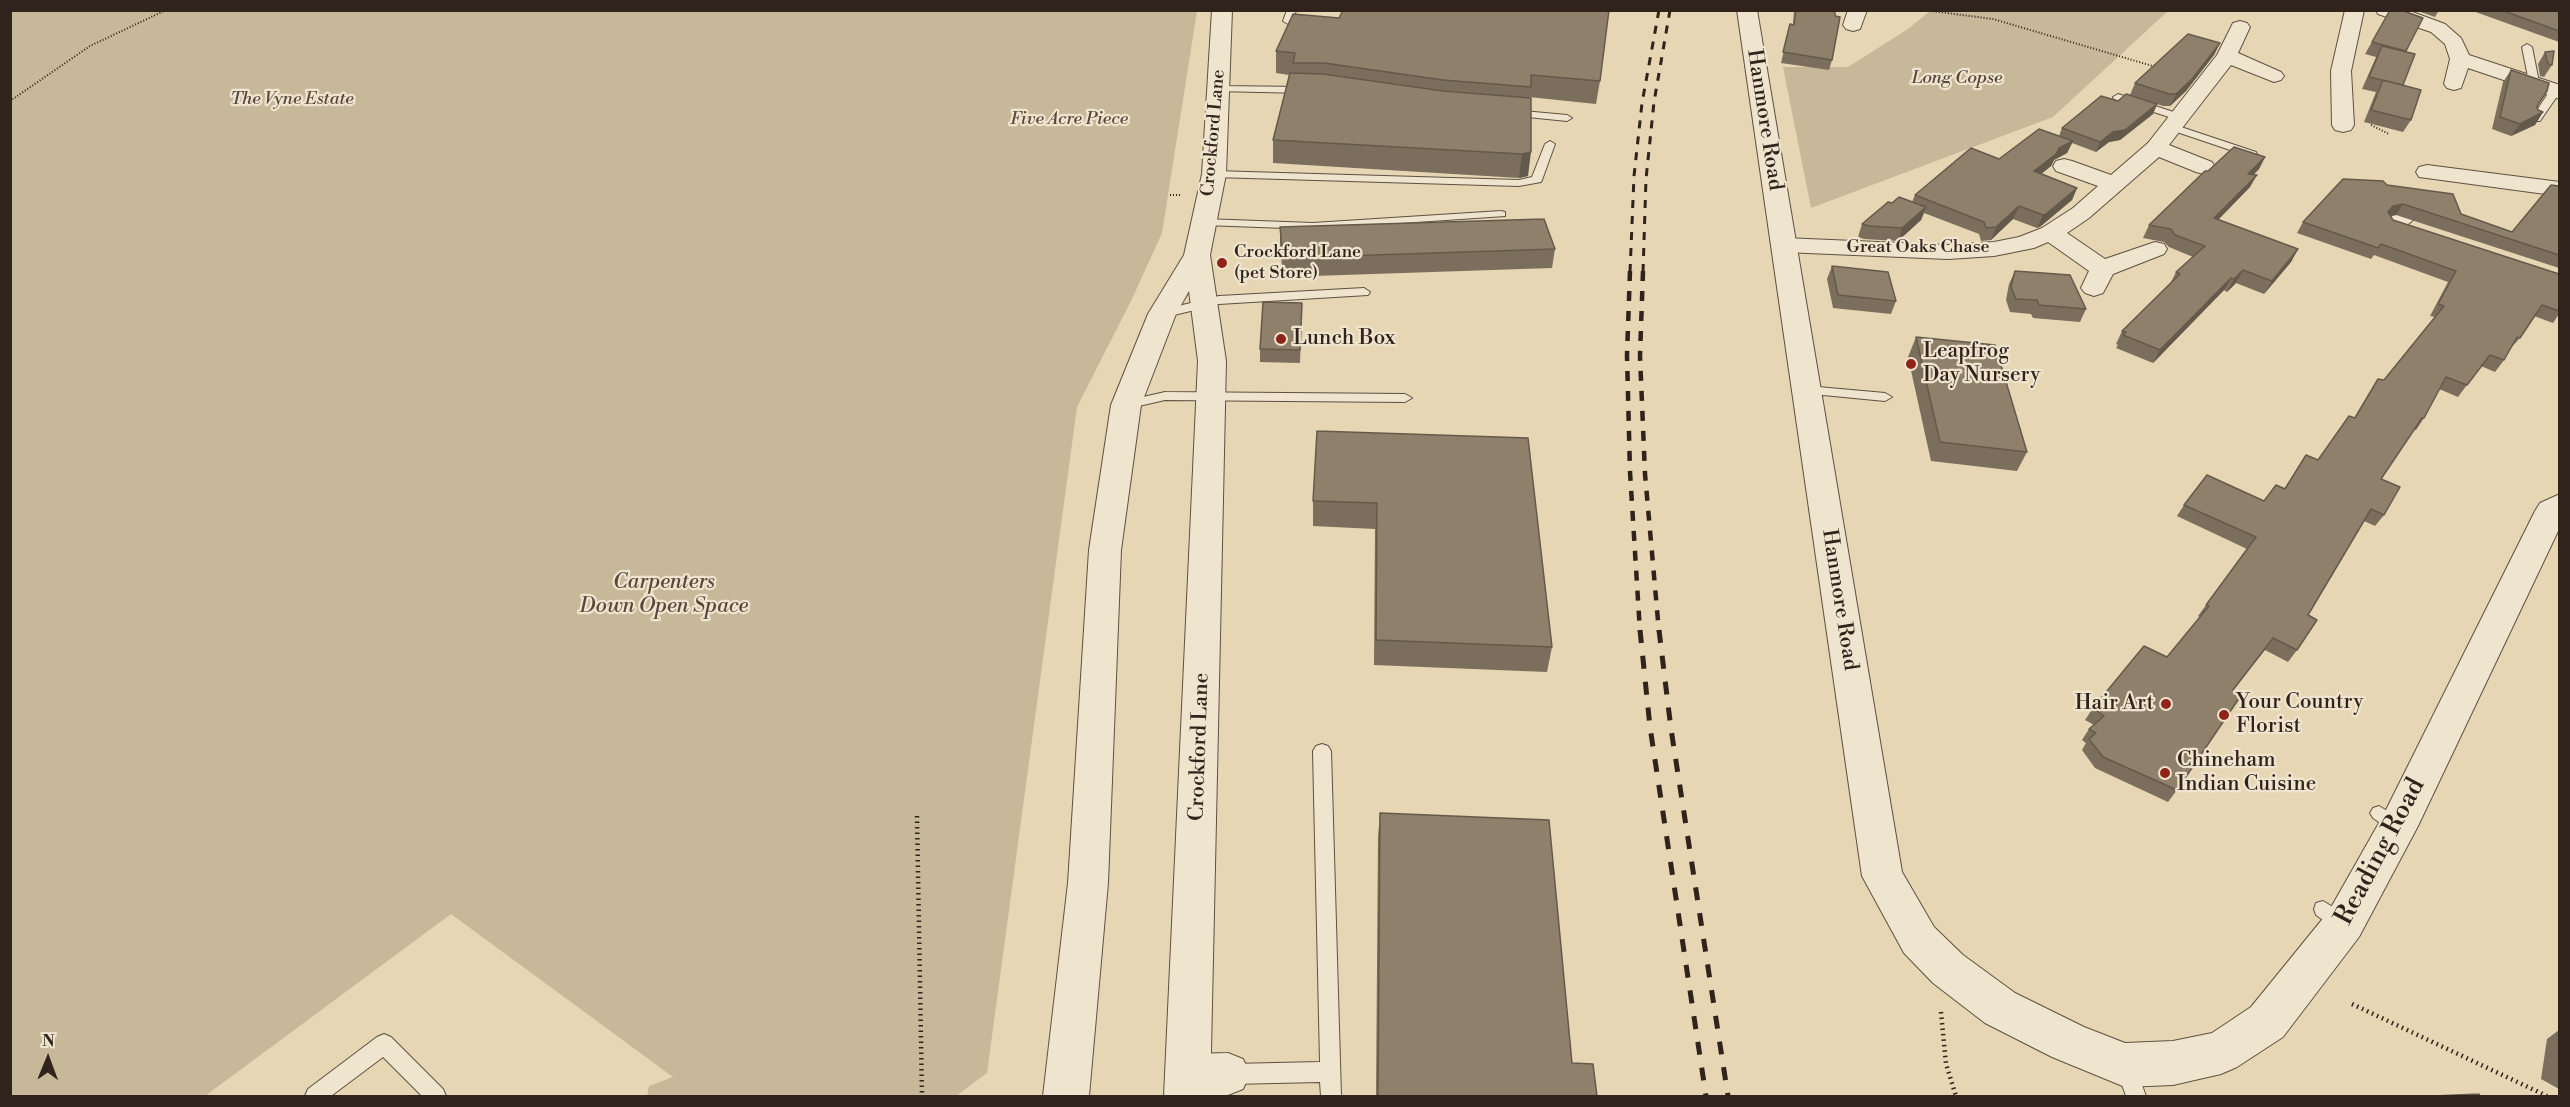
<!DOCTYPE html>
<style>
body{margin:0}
#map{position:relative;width:2570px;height:1107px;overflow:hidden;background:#e6d6b4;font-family:"Libre Bodoni",serif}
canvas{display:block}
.frame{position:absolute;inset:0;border:12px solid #30231c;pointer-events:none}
.north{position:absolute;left:18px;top:1029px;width:60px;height:60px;-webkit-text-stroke:4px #efe4ce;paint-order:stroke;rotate:1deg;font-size:16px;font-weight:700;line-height:24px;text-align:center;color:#30231c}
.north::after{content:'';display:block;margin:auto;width:21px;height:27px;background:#30231c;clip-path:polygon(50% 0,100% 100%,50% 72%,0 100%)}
</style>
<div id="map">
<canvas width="2570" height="1107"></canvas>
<div class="frame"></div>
<div class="north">N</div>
</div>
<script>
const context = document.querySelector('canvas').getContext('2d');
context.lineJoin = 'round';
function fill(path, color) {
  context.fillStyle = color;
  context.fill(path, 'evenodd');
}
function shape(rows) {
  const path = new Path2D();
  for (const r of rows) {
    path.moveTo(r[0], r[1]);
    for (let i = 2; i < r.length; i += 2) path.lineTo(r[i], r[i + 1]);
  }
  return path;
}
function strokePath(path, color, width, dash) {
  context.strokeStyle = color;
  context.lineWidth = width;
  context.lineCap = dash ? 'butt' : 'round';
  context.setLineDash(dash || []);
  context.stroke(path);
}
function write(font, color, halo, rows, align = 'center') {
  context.font = font + ' "Libre Bodoni",serif';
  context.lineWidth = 4.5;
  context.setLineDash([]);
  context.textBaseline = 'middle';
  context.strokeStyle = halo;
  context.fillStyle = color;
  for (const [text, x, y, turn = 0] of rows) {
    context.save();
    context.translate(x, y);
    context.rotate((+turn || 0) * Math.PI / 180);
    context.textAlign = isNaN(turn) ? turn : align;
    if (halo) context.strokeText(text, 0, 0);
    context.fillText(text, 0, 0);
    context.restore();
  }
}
fill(shape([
 [10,11,1197,11,1162,233,1131,301,1077,407,987,1073,956,1096,647,1096,649,1086,673,1077,451,914,205,1096,11,1096],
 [1930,11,2168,11,2053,117,1811,208,1783,67,1848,67,1908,29]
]), '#c7b89a');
const service = shape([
 [1287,10,1296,10,1293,21,1288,24,1283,21,1287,10],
 [2527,44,2532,47,2539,82,2534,85,2529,82,2522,47,2527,44],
 [1220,86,1304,87,1309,90,1304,93,1216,91,1216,87,1220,86],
 [2551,89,2559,89,2560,92,2540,121,2532,121,2531,119,2551,89],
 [2118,94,2183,115,2184,117,2175,119,2114,99,2113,97,2118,94],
 [1512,110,1567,115,1572,118,1567,121,1508,115,1507,113,1512,110],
 [2172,124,2256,152,2257,154,2252,157,2248,156,2168,129,2168,125,2172,124],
 [1550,141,1555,144,1542,180,1541,182,1519,186,1214,177,1209,174,1214,171,1519,180,1532,177,1545,144,1550,141],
 [1501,211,1505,212,1505,216,1313,229,1204,225,1198,222,1204,219,1313,223,1501,211],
 [1364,288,1370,292,1368,295,1219,304,1162,318,1156,314,1158,311,1219,296,1364,288],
 [1807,386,1885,393,1892,397,1885,401,1802,393,1800,390,1802,387,1807,386],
 [1165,392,1405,394,1412,398,1405,402,1165,400,1126,409,1119,405,1121,402,1165,392],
 [1322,744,1328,746,1331,751,1341,1096,1321,1096,1320,1082,1231,1084,1224,1081,1221,1074,1224,1067,1231,1064,1320,1062,1313,751,1316,746,1322,744],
 [2379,806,2404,821,2407,826,2404,831,2398,834,2392,831,2373,818,2370,813,2373,808,2379,806],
 [2323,901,2351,918,2353,924,2351,930,2344,933,2337,930,2316,915,2314,909,2316,903,2323,901],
 [384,1034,391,1037,443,1089,446,1096,422,1096,383,1057,331,1096,305,1096,308,1089,377,1037,384,1034],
 [2126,1058,2133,1061,2146,1096,2126,1096,2116,1068,2119,1061,2126,1058]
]);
const minor = shape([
 [1848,10,1867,10,1860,29,1853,31,1846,29,1843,25,1848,10],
 [2345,10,2364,10,2351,71,2354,125,2351,130,2343,132,2335,130,2332,125,2331,71,2345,10],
 [2376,10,2407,10,2445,24,2461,38,2469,55,2560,85,2560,99,2468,68,2461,88,2454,90,2447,88,2444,84,2450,59,2445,44,2431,32,2378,14,2376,10],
 [2240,21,2247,23,2250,27,2238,53,2281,72,2284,76,2281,80,2274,82,2231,65,2169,145,2212,162,2215,167,2212,172,2204,174,2196,172,2159,157,2089,218,2067,233,2105,259,2155,242,2164,244,2167,249,2164,254,2113,274,2103,293,2094,296,2085,293,2081,288,2089,271,2048,242,2034,248,1994,256,1948,259,1784,252,1775,250,1772,245,1775,240,1784,238,1948,245,1994,242,2019,237,2042,228,2073,208,2098,186,2056,171,2053,166,2056,161,2064,159,2072,161,2111,175,2148,143,2217,55,2233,23,2240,21],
 [2427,165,2560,182,2560,196,2419,177,2416,172,2419,167,2427,165],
 [2404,209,2412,211,2416,216,2412,221,2390,238,2381,240,2372,238,2369,233,2372,228,2396,211,2404,209],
 [1228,1053,1243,1059,1250,1074,1243,1089,1228,1095,1189,1096,1174,1090,1167,1075,1174,1060,1189,1054,1228,1053]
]);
const tertiary = shape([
 [1212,10,1232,10,1226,174,1210,255,1226,361,1210,1096,1164,1096,1198,361,1189,291,1176,314,1141,405,1121,550,1108,883,1089,1096,1043,1096,1068,883,1089,550,1111,405,1148,314,1184,255,1202,174,1212,10],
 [1737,10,1757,10,1902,872,1934,927,1963,955,2015,993,2084,1027,2125,1043,2173,1041,2212,1033,2251,1007,2329,911,2384,814,2535,511,2540,503,2560,494,2560,527,2418,826,2359,937,2283,1037,2237,1067,2221,1074,2173,1085,2125,1087,2052,1057,1985,1023,1933,983,1904,953,1862,876,1737,10]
]);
strokePath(service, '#5e5042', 2);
strokePath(minor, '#5e5042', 2);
strokePath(tertiary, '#5e5042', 2);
strokePath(shape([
 [1924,10,1993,19,2156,67],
 [10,101,90,46,166,10],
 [2371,125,2389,134],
 [1170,195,1181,195]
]), '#30231c', 2, [1, 2]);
strokePath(shape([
 [917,816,922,1096],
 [2352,1004,2547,1096],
 [1941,1012,1946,1064,1956,1096]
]), '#30231c', 4.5, [1.5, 4]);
fill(service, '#efe4ce');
fill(minor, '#efe4ce');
fill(tertiary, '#efe4ce');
strokePath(shape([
 [1630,272,1634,176,1642,103,1659,10],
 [1643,272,1646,179,1654,102,1670,10]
]), '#30231c', 3, [8, 8]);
strokePath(shape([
 [1630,271,1627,355,1630,472,1640,632],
 [1643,271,1640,356,1645,474,1659,632]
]), '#30231c', 4.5, [10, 10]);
strokePath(shape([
 [1640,630,1650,727,1706,1096],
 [1659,630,1671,729,1728,1096]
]), '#30231c', 5, [13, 13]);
fill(shape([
 [1794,10,1835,10,1832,60,1829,70,1781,63,1790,24,1793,25],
 [2390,10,2423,18,2405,52,2403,85,2411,120,2403,132,2364,122,2376,92,2362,89,2376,57,2365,54],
 [2415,10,2439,10,2435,17],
 [2470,10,2559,10,2559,42],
 [2220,43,2214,55,2186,91,2170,106,2163,106,2157,104,2153,114,2120,140,2109,142,2096,152,2072,143,2067,153,2054,160,2051,166,2041,174,2077,188,2072,200,2041,226,2037,228,2013,219,1991,240,1981,241,1979,234,1924,213,1921,220,1898,241,1864,239,1858,237,1862,224,1892,203,1912,202,1915,195,1999,159,2059,136,2062,128,2130,95,2135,83],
 [1276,51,1600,81,1596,104,1529,97,1528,176,1519,178,1273,163,1273,140,1289,75,1276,73],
 [2545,52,2552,65,2544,77,2540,76,2538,64],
 [2511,70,2537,106,2538,110,2543,112,2535,125,2511,136,2492,129,2503,82],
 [2265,157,2259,169,2253,175,2250,187,2218,220,2298,249,2291,262,2264,294,2236,283,2227,292,2224,290,2153,363,2116,348,2118,345,2116,344,2122,331,2170,284,2176,272,2193,257,2169,247,2164,242,2143,238,2149,225,2208,171],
 [2387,185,2461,214,2512,232,2559,186,2559,268,2396,215,2391,216,2393,220,2559,274,2559,314,2553,323,2534,316,2520,338,2510,349,2504,360,2495,372,2481,366,2458,397,2439,389,2424,418,2416,430,2414,429,2381,479,2384,515,2375,526,2364,521,2308,615,2297,650,2288,662,2265,650,2233,690,2177,790,2168,802,2095,768,2082,750,2086,743,2082,740,2089,729,2094,725,2085,720,2093,708,2167,657,2200,617,2198,616,2247,549,2177,516,2184,505,2264,501,2284,489,2306,455,2318,460,2354,418,2371,390,2378,379,2384,380,2435,317,2430,316,2448,282,2374,255,2371,259,2297,233,2303,222],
 [1280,227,1555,249,1552,268,1283,277,1280,246],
 [1832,266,1896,301,1891,314,1833,308,1827,279],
 [2015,271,2086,309,2080,322,2033,318,2031,314,2010,312,2006,300,2009,284],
 [1302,303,1300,363,1260,362,1260,349],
 [1916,337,2027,452,2017,471,1931,461,1908,357],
 [1528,438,1552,647,1547,672,1374,665,1375,529,1313,526,1313,501],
 [1380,813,1572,1063,1597,1096,1376,1096,1378,837],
 [2559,1030,2559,1089,2541,1079,2547,1039]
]), '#7b6e5c');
fill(shape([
 [2220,43,2214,55,2186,91,2170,106,2176,94],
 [2157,104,2153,114,2120,140,2109,142,2096,152,2100,142,2113,132],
 [2543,112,2535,125,2511,136,2520,124],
 [2073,141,2067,153,2054,160,2051,166,2029,184,2034,171,2059,148],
 [1531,152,1528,176,1519,178,1522,154],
 [2265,157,2259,169,2241,187,2248,174],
 [2257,175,2250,187,2207,231,2214,218],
 [2077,188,2072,200,2041,226,2037,228,2043,215],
 [2403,204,2396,215,2386,217,2388,212,2393,206],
 [2019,206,2013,219,1991,240,1996,227],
 [1926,207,1921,220,1898,241,1902,228],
 [2298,249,2291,262,2264,294,2272,281],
 [2243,270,2236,283,2227,292,2234,279],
 [2231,278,2224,290,2153,363,2160,350]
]), '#645a4b');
const building = shape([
 [1343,10,1609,10,1600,81,1531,75,1531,87,1443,80,1324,63,1293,63,1295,53,1276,51,1293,14,1339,18,1343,10],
 [1796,10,1835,10,1835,16,1840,17,1832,60,1783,52,1790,24,1794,25,1796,10],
 [2390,10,2401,10,2423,18,2406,51,2372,42,2390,10],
 [2501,10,2559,10,2559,31,2501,10],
 [2188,34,2220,43,2192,79,2176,94,2169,94,2135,83,2188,34],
 [2382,46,2415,54,2403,85,2369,77,2382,46],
 [2554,51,2552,65,2548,64,2545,52,2554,51],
 [2511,70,2549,83,2547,91,2537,106,2538,110,2543,112,2520,124,2500,117,2511,70],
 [1290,73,1323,74,1443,91,1531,98,1531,152,1522,154,1273,140,1290,73],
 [2383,80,2421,90,2411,120,2371,110,2383,80],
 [2126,94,2157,104,2125,130,2113,132,2100,142,2062,128,2101,96,2118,101,2126,94],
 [2039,129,2073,141,2059,148,2056,154,2034,171,2077,188,2046,214,2043,215,2019,206,1996,227,1986,228,1984,222,1915,195,1971,148,1999,159,2039,129],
 [2234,147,2265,157,2248,174,2257,175,2214,218,2298,249,2272,281,2243,270,2234,279,2231,278,2160,350,2123,335,2126,332,2122,331,2180,274,2176,272,2205,246,2175,235,2171,229,2149,225,2205,171,2208,171,2234,147],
 [2343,179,2383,181,2387,185,2453,194,2461,214,2512,232,2551,185,2559,186,2559,255,2403,204,2393,206,2388,212,2393,220,2559,274,2559,311,2542,305,2520,338,2517,337,2504,360,2490,355,2467,385,2446,377,2424,418,2422,418,2381,479,2400,487,2384,515,2371,509,2308,615,2317,620,2297,650,2273,638,2233,690,2242,694,2177,790,2103,757,2089,739,2096,733,2089,729,2104,716,2093,708,2144,646,2167,657,2209,606,2206,605,2256,537,2184,505,2207,475,2264,501,2276,485,2285,489,2306,455,2318,460,2349,416,2355,418,2378,379,2384,380,2444,306,2438,304,2456,271,2381,244,2378,248,2303,222,2343,179],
 [1899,197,1926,207,1902,228,1869,226,1862,224,1888,202,1892,203,1899,197],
 [1544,219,1555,249,1283,258,1280,227,1544,219],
 [1832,266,1888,272,1896,301,1838,295,1832,266],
 [2015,271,2070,275,2086,309,2039,305,2037,300,2016,299,2011,287,2015,271],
 [1263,302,1302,303,1300,350,1260,349,1263,302],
 [1916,337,1995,345,2027,452,1940,442,1916,337],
 [1317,431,1528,438,1552,647,1376,640,1377,503,1313,501,1317,431],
 [1380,813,1549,820,1572,1063,1593,1064,1597,1096,1378,1096,1380,813],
 [2479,1094,2480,1096,2434,1096,2479,1094]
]);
fill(building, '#8f806b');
strokePath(building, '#645a4b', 1.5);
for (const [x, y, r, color] of [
 [1222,263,6,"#8f2418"],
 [1281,339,6,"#8f2418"],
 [1911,364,6,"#8f2418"],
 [2166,704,6,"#8f2418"],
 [2224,715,6,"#8f2418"],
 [2165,773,6,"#8f2418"]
]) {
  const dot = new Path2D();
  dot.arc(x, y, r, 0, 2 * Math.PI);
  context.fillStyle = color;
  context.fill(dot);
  strokePath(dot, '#efe4ce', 2);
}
write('italic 18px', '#56483c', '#efe4ce', [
 ["Long Copse",1957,79],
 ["The Vyne Estate",292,100],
 ["Five Acre Piece",1069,120]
]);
write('18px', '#30231c', '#efe4ce', [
 ["Crockford Lane",1214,133,-85],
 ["Great Oaks Chase",1918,248]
]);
write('18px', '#30231c', '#efe4ce', [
 ["Crockford Lane",1234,253],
 ["(pet Store)",1234,274]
], 'left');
write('21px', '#30231c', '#efe4ce', [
 ["Hanmore Road",1764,120,81],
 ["Hanmore Road",1839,600,81],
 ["Crockford Lane",1200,747,-88]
]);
write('21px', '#30231c', '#efe4ce', [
 ["Lunch Box",1293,339],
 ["Leapfrog",1923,352],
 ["Day Nursery",1923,376],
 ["Your Country",2236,703],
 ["Florist",2236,727],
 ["Hair Art",2154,704,"right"],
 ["Chineham",2177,761],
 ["Indian Cuisine",2177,785]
], 'left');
write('italic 21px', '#56483c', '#efe4ce', [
 ["Carpenters",664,583],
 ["Down Open Space",664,607]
]);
write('26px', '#30231c', '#efe4ce', [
 ["Reading Road",2381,852,-62]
]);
</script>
